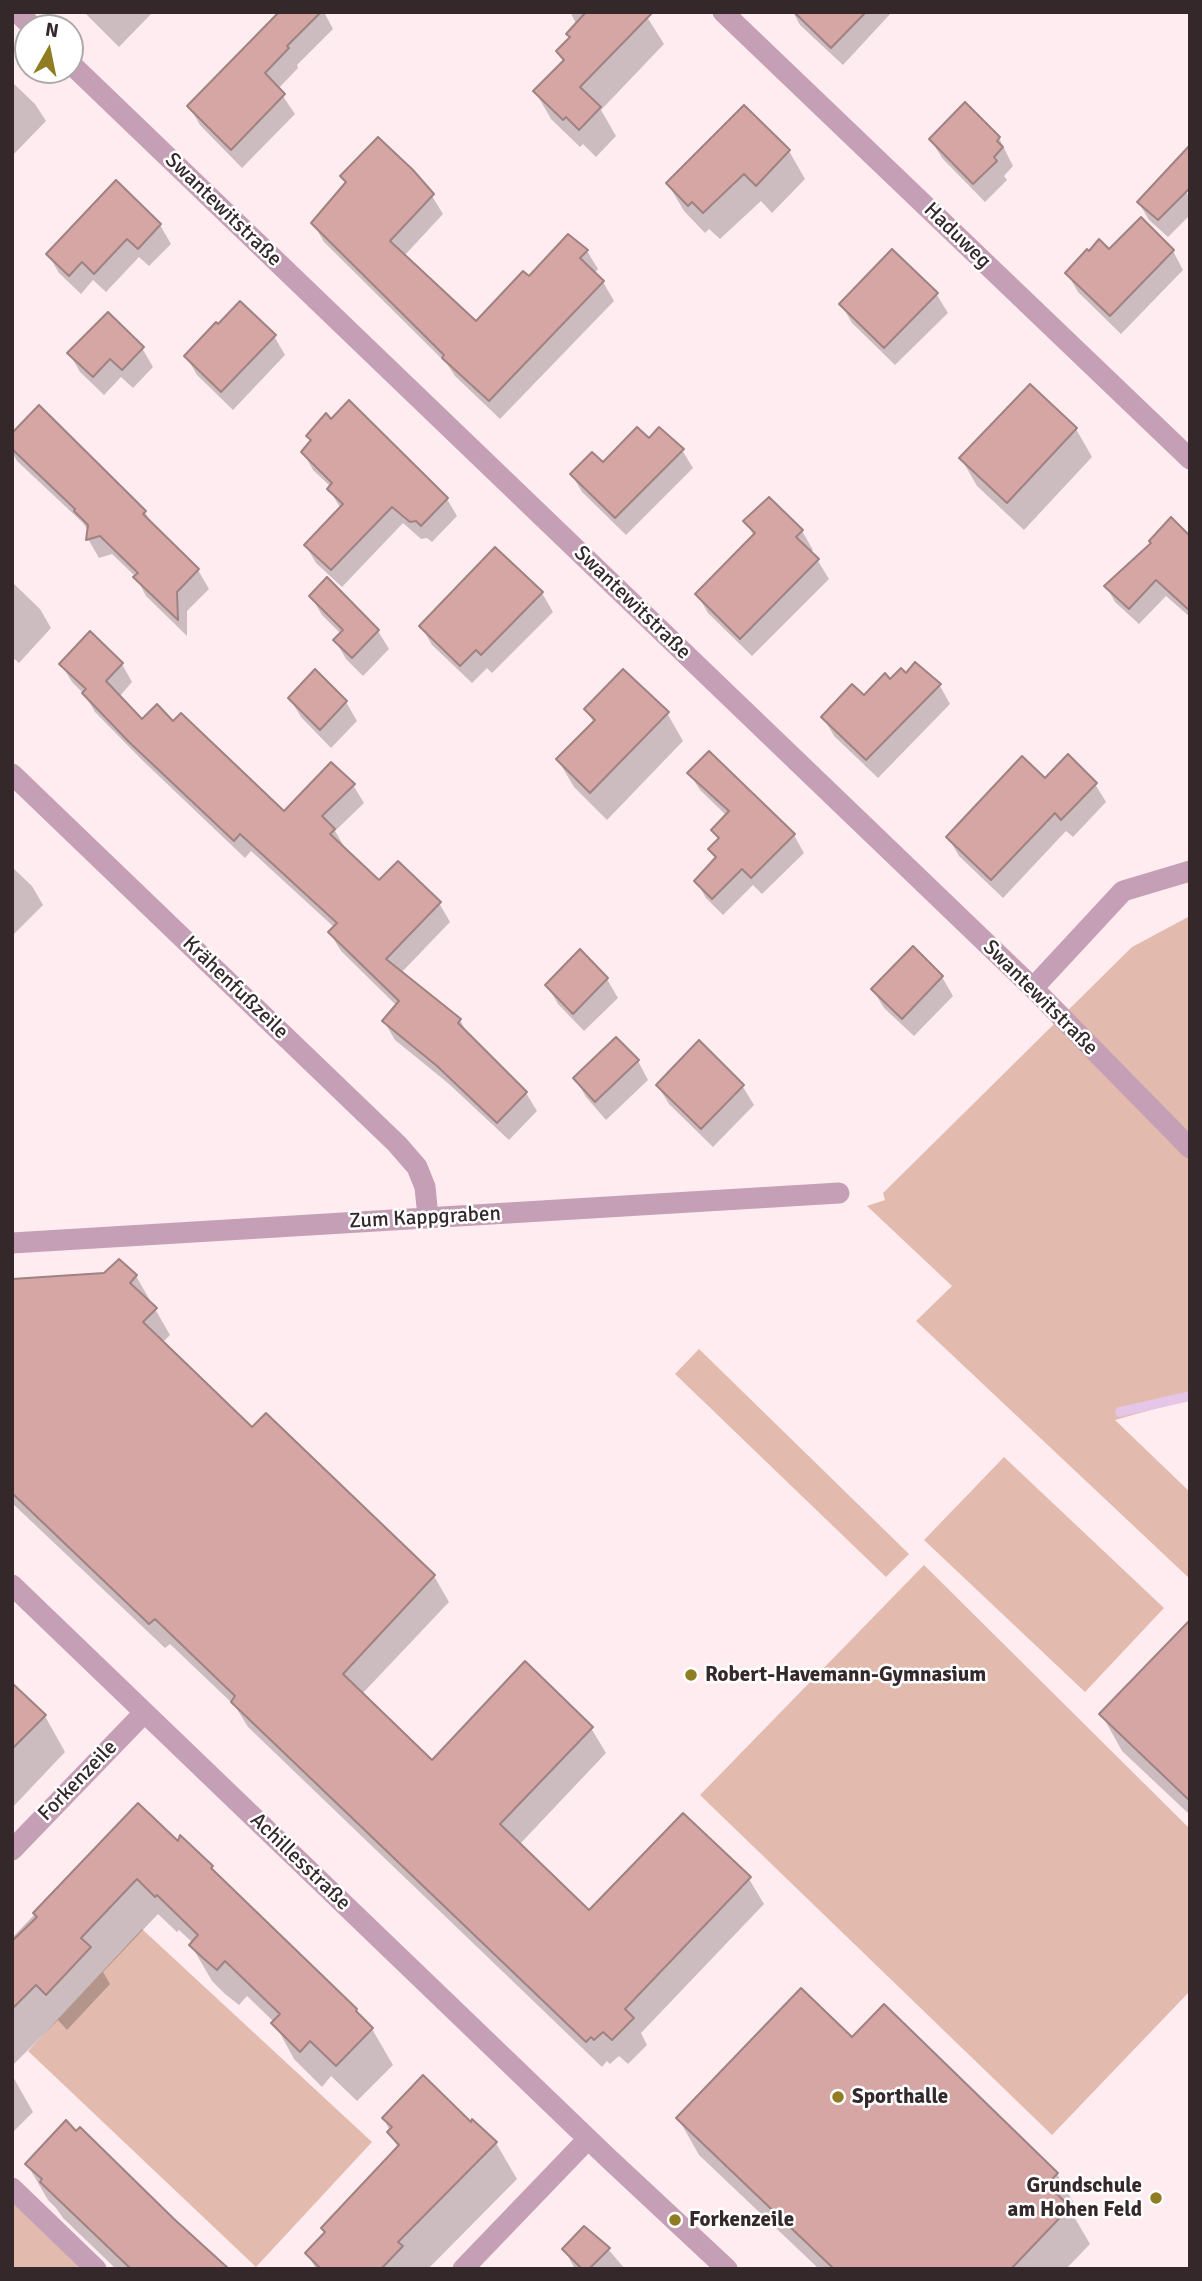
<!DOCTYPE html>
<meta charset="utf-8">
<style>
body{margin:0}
#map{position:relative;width:1202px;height:2281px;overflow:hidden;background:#ffecf0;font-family:Signika,sans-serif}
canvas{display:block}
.frame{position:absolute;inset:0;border:14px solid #34282b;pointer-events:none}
.north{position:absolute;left:14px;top:14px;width:70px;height:70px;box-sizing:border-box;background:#fff;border:2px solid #aea9aa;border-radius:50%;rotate:9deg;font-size:19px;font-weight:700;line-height:28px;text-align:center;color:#34282b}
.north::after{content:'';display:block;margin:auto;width:24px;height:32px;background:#907c22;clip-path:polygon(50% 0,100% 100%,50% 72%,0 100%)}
</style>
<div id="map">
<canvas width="1202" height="2281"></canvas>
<div class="frame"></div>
<div class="north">N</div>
</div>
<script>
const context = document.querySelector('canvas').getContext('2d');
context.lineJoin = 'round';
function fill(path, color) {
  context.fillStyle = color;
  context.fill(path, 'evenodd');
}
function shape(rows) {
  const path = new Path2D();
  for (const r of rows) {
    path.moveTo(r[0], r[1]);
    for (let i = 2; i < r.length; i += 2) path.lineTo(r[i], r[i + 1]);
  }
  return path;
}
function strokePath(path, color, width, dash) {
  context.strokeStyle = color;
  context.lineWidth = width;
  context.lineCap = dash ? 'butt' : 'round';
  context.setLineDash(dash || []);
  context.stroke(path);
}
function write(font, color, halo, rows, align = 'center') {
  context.font = font + ' Signika,sans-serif';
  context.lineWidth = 5;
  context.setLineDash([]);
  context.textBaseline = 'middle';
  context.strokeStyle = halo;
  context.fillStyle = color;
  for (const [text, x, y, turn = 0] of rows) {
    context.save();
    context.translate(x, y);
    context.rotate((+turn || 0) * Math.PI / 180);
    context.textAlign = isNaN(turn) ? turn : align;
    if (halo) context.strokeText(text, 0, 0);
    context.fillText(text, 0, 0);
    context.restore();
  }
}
fill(shape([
 [1190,916,1190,1399,1115,1420,1190,1492,1190,1579,916,1321,952,1286,867,1206,885,1200,883,1193,1132,947],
 [699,1349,909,1554,886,1577,675,1374],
 [1004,1457,1164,1608,1085,1692,924,1540],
 [924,1565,1190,1829,1190,1991,1052,2135,700,1795],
 [142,1929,372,2142,256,2267,28,2051],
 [12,2199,85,2269,12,2269]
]), '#e2bbae');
fill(shape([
 [84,12,153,12,119,47],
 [281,12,324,12,333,29,297,65,298,68,278,89,295,114,242,168,200,125,189,106],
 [570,12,644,12,664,44,601,110,616,136,596,157,583,144,580,147,551,119,535,91,564,62,558,52,571,38,577,25],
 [793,12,892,12,843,65,800,25],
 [12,82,35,104,46,121,12,156],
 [999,138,1013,166,1004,176,1007,180,985,202,942,158,931,140],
 [789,151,805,179,772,213,761,201,720,239,709,229,705,233,684,211,668,184],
 [342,176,432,196,443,214,404,256,476,324,529,278,587,251,598,269,594,274,603,282,614,301,500,419,455,376,447,364,324,242,313,223,346,184],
 [1186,192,1190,198,1190,215,1168,237,1149,220,1139,203],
 [160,225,171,244,149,266,139,257,106,292,93,280,81,294,59,273,48,254],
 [1173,251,1183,270,1121,334,1078,292,1067,273],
 [892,252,937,295,948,313,895,365,852,323,841,304],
 [274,336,285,355,233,410,197,375,186,356],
 [142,348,153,367,133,388,121,377,104,395,80,372,69,353],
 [1076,429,1092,457,1024,530,977,486,961,458],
 [12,436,145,512,154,528,198,570,209,589,187,611,187,636,146,596,136,577,112,554,99,558,88,539,89,532,83,523,17,461,12,452],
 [308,436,447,499,457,516,432,542,427,538,421,539,403,523,342,587,316,563,306,546,341,509,329,489,331,487,313,470,303,452,312,442],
 [649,440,682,450,693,468,626,535,582,492,572,475,604,465],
 [745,521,802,531,813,550,810,553,818,561,829,579,752,656,708,613,697,594,754,536],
 [1190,538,1190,617,1166,596,1139,624,1115,602,1106,586],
 [495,549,542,593,553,612,492,673,487,668,472,683,432,645,421,626],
 [12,582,40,609,51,628,19,663,12,657],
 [311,596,378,631,389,649,363,676,346,659,335,640,341,634,322,615],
 [61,664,122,664,132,682,119,697,142,722,173,724,284,813,353,785,364,803,335,831,345,848,379,883,439,903,450,922,401,973,460,1020,468,1035,526,1093,537,1111,509,1140,449,1084,395,1040,384,1021,397,1006,341,951,330,933,335,928,251,851,245,858,142,760,95,712,85,695,72,682],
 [915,665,940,686,950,704,878,778,834,736,823,717,906,675],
 [290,699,346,702,357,721,331,748,301,717],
 [586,710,667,713,683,741,607,820,574,787,558,760,594,723],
 [689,773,794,835,804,853,762,894,753,885,723,915,706,898,696,881,716,860,710,849,719,840,713,830,727,816,700,790],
 [1045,780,1095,784,1106,802,1073,837,1066,831,1003,898,959,856,948,837],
 [12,867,32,886,43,905,12,936],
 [913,949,942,977,953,996,914,1036,884,1008,873,990],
 [607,979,618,998,584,1031,558,1004,547,985],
 [699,1043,743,1087,754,1105,713,1147,669,1104,658,1086],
 [638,1061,648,1080,606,1120,586,1097,575,1078],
 [136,1276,170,1335,162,1343,252,1430,434,1576,449,1602,362,1694,432,1762,591,1728,606,1753,519,1845,589,1912,749,1879,764,1904,641,2033,647,2045,628,2064,619,2056,610,2064,607,2061,602,2067,248,1727,235,1706,170,1644,165,1648,12,1503,12,1281],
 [1190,1623,1190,1815,1122,1751,1102,1715],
 [12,1682,20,1693,45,1716,65,1752,12,1808],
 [138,1806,179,1844,211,1867,215,1874,356,2010,372,2029,393,2065,357,2101,331,2076,322,2087,294,2059,274,2022,247,1996,239,2005,225,1994,212,1981,191,1945,193,1943,179,1930,177,1932,158,1914,103,1972,110,1984,67,2030,58,2020,12,2066,12,1938],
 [852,2040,1057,2174,1078,2210,1073,2215,1090,2244,1066,2269,819,2269,699,2155,678,2118],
 [12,2075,33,2112,12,2133],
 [384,2119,471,2124,473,2122,496,2143,517,2179,428,2269,316,2269,307,2253,398,2148],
 [27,2164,224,2269,116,2269,63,2218,56,2208,48,2200],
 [564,2249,608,2249,625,2269,575,2269]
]), '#0003');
strokePath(shape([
 [1120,1412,1190,1396]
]), '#e5c6e8', 10);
const building = shape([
 [279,12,321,12,287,46,289,48,265,73,285,94,231,150,187,106,279,12],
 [586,12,653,12,580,87,601,107,579,130,566,117,563,120,533,91,564,60,556,51,570,37,566,34,586,12],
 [794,12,866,12,831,48,794,12],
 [965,102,1000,137,997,141,1003,147,994,157,997,161,973,184,929,139,965,102],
 [744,105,790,150,756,186,744,174,703,213,692,202,688,206,666,183,744,105],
 [378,137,413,170,434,194,390,241,476,321,523,271,529,276,568,234,588,250,580,258,604,281,489,401,442,358,444,355,311,223,346,182,340,176,378,137],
 [1190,145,1190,188,1158,220,1137,202,1190,145],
 [116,180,161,224,138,249,127,239,94,274,82,262,69,276,46,254,116,180],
 [1141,217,1174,250,1110,316,1065,273,1087,249,1089,251,1099,239,1109,249,1141,217],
 [892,249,938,293,884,348,839,304,892,249],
 [240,301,276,335,221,392,184,356,216,322,218,324,240,301],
 [108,312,144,347,122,370,110,359,93,377,67,353,108,312],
 [1030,384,1077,428,1007,503,959,458,1030,384],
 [349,400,448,498,421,526,416,521,410,522,392,507,331,570,304,545,343,504,327,489,332,483,301,452,311,440,306,436,326,413,331,419,349,400],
 [39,405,146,511,143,514,199,569,177,592,178,620,133,577,138,573,100,536,86,540,88,525,74,511,75,509,12,449,12,433,39,405],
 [637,427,649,438,659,427,684,449,615,518,570,474,592,452,603,462,637,427],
 [769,497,803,530,796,537,819,559,740,639,695,594,755,533,743,521,769,497],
 [1171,517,1190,536,1190,611,1156,580,1129,609,1104,586,1151,543,1149,541,1171,517],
 [495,547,543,592,481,655,476,650,460,666,419,626,495,547],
 [327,577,379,630,352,658,333,640,343,630,309,596,327,577],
 [90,631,123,663,106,681,142,719,157,704,173,721,181,713,284,811,331,762,355,784,322,816,335,829,330,834,379,880,398,861,441,902,386,959,461,1019,458,1023,527,1092,497,1123,437,1066,382,1021,399,1001,328,932,337,923,240,834,234,841,129,742,82,693,86,689,59,664,90,631],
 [915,662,941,684,866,760,821,717,852,684,864,695,885,673,890,679,901,668,906,673,915,662],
 [315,669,347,701,320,730,288,698,315,669],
 [623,669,669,712,590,793,556,759,595,720,584,709,623,669],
 [709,751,795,834,751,878,742,869,712,899,694,881,716,857,708,849,719,838,711,830,729,811,687,773,709,751],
 [1068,754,1097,783,1061,820,1055,813,991,880,946,837,1022,756,1045,778,1068,754],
 [913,946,943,976,902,1019,871,989,913,946],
 [580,949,608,978,573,1014,545,985,580,949],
 [616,1037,639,1060,595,1102,573,1078,616,1037],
 [699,1040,744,1085,701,1129,656,1085,699,1040],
 [119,1259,137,1275,130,1283,157,1308,143,1322,252,1427,266,1413,435,1575,343,1674,432,1760,525,1661,593,1727,500,1824,589,1910,683,1813,751,1877,625,2009,634,2018,612,2040,603,2032,594,2040,591,2037,586,2042,231,1702,235,1696,155,1619,149,1624,12,1493,12,1279,104,1273,119,1259],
 [1190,1620,1190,1801,1099,1714,1190,1620],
 [12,1683,46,1715,12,1749,12,1683],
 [138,1803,178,1841,180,1835,213,1866,211,1868,357,2009,356,2011,373,2028,336,2066,310,2041,300,2052,271,2023,280,2014,225,1961,217,1970,203,1958,189,1945,198,1935,157,1895,155,1897,137,1879,81,1938,91,1947,46,1995,36,1985,12,2009,12,1941,37,1917,33,1913,138,1803],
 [801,1988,852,2037,884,2004,1058,2173,1047,2184,1070,2207,1011,2269,834,2269,676,2118,801,1988],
 [423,2075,471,2122,472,2119,497,2142,398,2242,403,2246,381,2269,321,2269,305,2253,325,2232,321,2228,399,2145,387,2132,392,2127,382,2118,423,2075],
 [66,2120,76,2131,80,2127,174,2219,229,2269,131,2269,40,2182,42,2179,25,2164,66,2120],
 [584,2226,610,2248,589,2269,582,2269,562,2249,584,2226]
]);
fill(building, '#d5a6a4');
strokePath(building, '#9f8281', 2);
strokePath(shape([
 [17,12,34,28],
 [723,12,1190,459],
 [70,63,1033,988,1190,1148],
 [12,774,397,1144,417,1167,425,1187,428,1217],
 [1033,988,1123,891,1190,871],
 [12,1243,839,1193],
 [12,1585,607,2157,727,2269],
 [12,1850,144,1713],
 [12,2188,96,2269],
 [463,2269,588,2139]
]), '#c49fb5', 21);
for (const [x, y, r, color] of [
 [691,1675,7,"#907c22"],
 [838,2097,7,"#907c22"],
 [1156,2198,7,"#907c22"],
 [675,2220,7,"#907c22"]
]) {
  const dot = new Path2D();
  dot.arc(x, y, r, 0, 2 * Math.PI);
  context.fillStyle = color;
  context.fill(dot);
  strokePath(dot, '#fff', 2.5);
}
write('21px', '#34282b', '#fff', [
 ["Swantewitstraße",223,210,44],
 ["Haduweg",957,236,44],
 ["Swantewitstraße",632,603,44],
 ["Krähenfußzeile",235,988,44],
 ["Swantewitstraße",1040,998,45],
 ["Zum Kappgraben",425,1218,-3],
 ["Forkenzeile",78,1781,-46],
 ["Achillesstraße",300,1862,44]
]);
write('bold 21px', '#34282b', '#fff', [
 ["Robert-Havemann-Gymnasium",705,1675],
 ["Sporthalle",852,2097],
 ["Grundschule",1142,2186,"right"],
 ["am Hohen Feld",1142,2210,"right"],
 ["Forkenzeile",689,2220]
], 'left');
</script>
